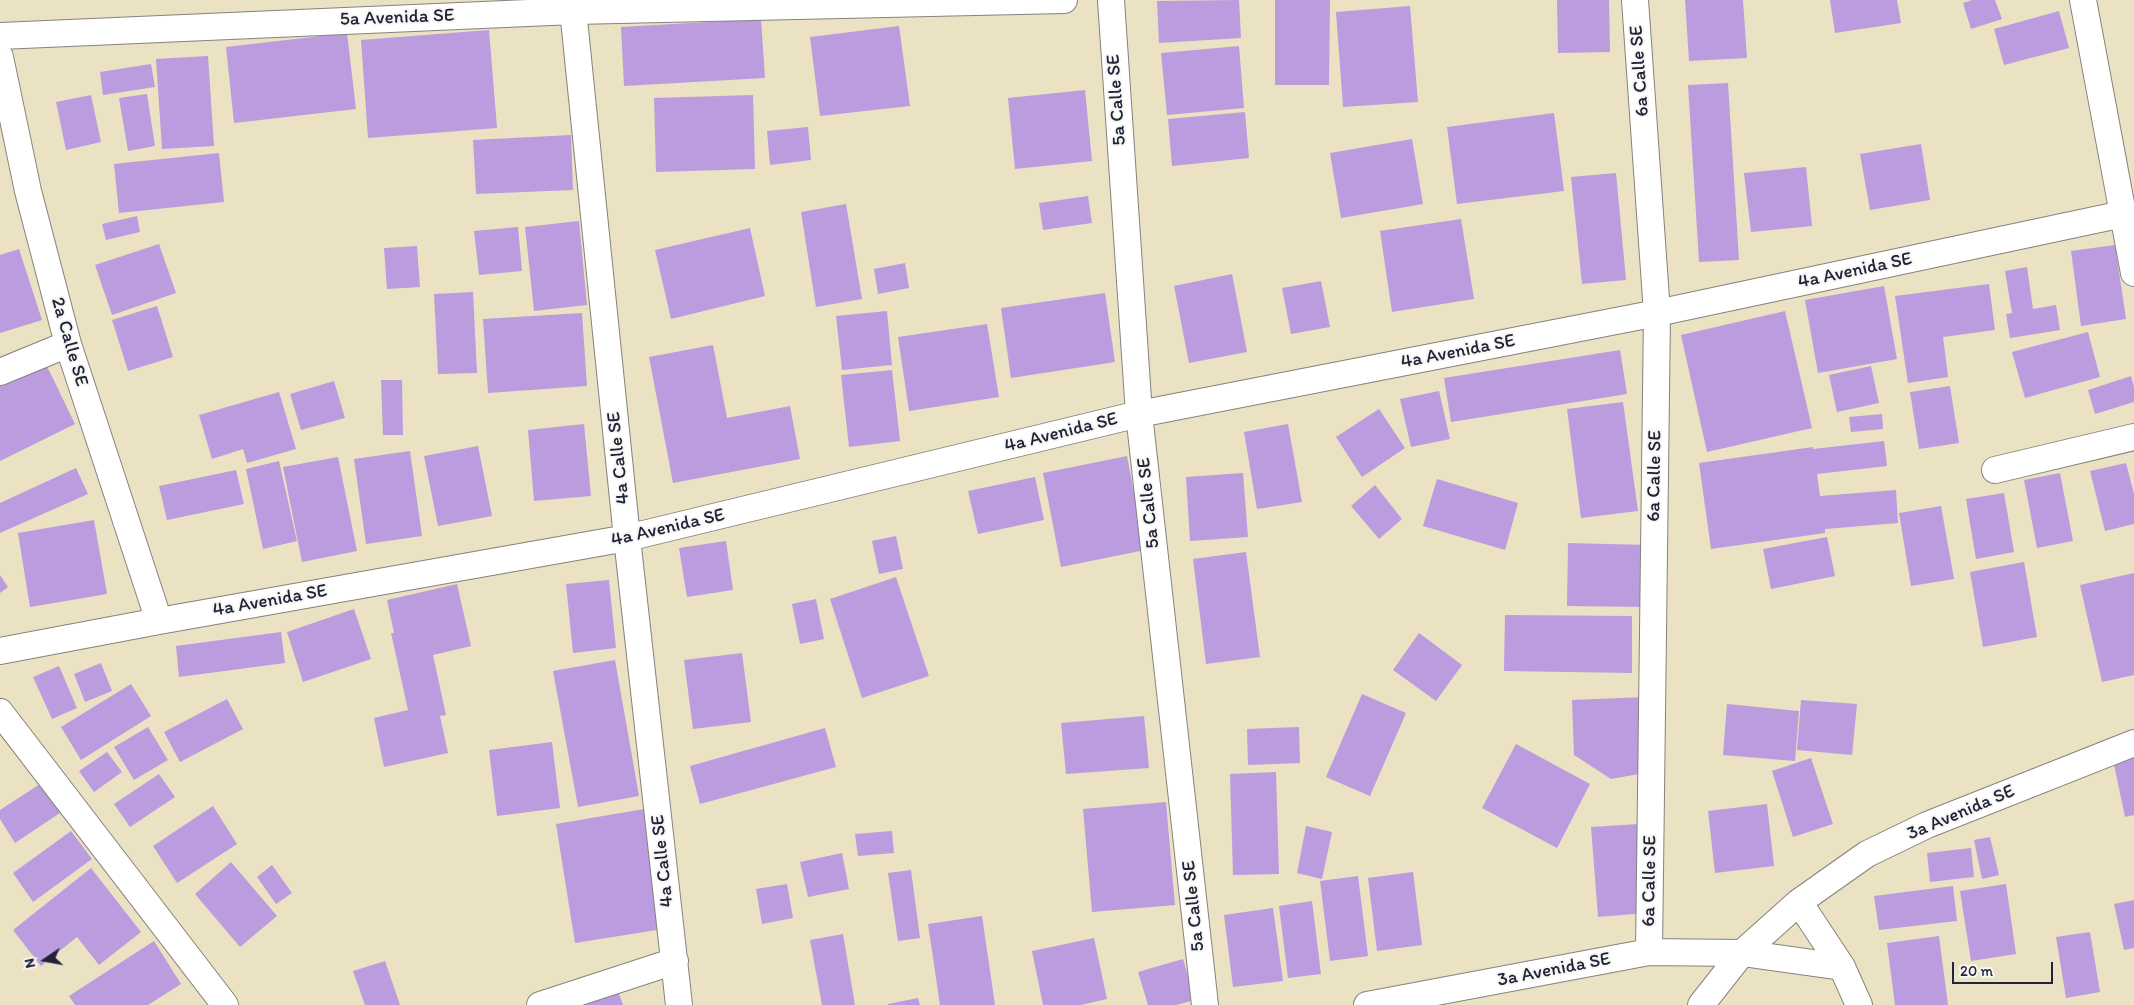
<!DOCTYPE html>
<style>
body{margin:0}
#map{position:relative;width:2134px;height:1005px;overflow:hidden;background:#eae2c2;font-family:Itim,sans-serif}
canvas{display:block}
.north{position:absolute;left:20px;top:935px;width:50px;height:50px;-webkit-text-stroke:4px #f6f6f2;paint-order:stroke;rotate:258deg;font-size:14px;font-weight:700;line-height:20px;text-align:center;color:#22223b}
.north::after{content:'';display:block;margin:auto;width:18px;height:22px;background:#22223b;clip-path:polygon(50% 0,100% 100%,50% 72%,0 100%)}
.scale{position:absolute;left:1952px;top:962px;width:101px;height:22px;box-sizing:border-box;border:2px solid #22223b;border-top:0;padding-left:6px;font-size:15px;line-height:18px;white-space:nowrap;color:#22223b;-webkit-text-stroke:4px #f6f6f2;paint-order:stroke}
</style>
<div id="map">
<canvas width="2134" height="1005"></canvas>
<div class="north">N</div>
<div class="scale">20 m</div>
</div>
<script>
const context = document.querySelector('canvas').getContext('2d');
context.lineJoin = 'round';
function fill(path, color) {
  context.fillStyle = color;
  context.fill(path, 'evenodd');
}
function shape(rows) {
  const path = new Path2D();
  for (const r of rows) {
    path.moveTo(r[0], r[1]);
    for (let i = 2; i < r.length; i += 2) path.lineTo(r[i], r[i + 1]);
  }
  return path;
}
function strokePath(path, color, width, dash) {
  context.strokeStyle = color;
  context.lineWidth = width;
  context.lineCap = dash ? 'butt' : 'round';
  context.setLineDash(dash || []);
  context.stroke(path);
}
function write(font, color, halo, rows, align = 'center') {
  context.font = font + ' Itim,sans-serif';
  context.lineWidth = 4;
  context.setLineDash([]);
  context.textBaseline = 'middle';
  context.strokeStyle = halo;
  context.fillStyle = color;
  for (const [text, x, y, turn = 0] of rows) {
    context.save();
    context.translate(x, y);
    context.rotate((+turn || 0) * Math.PI / 180);
    context.textAlign = isNaN(turn) ? turn : align;
    if (halo) context.strokeText(text, 0, 0);
    context.fillText(text, 0, 0);
    context.restore();
  }
}
fill(shape([
 [1239,0,1241,38,1159,43,1157,1],
 [1275,0,1330,0,1329,85,1275,85],
 [1557,0,1609,0,1610,52,1558,53],
 [1685,0,1743,0,1747,58,1689,61],
 [1830,0,1897,0,1901,23,1835,33],
 [1972,0,1995,0,2002,19,1971,29,1963,3],
 [1410,6,1418,102,1343,107,1336,12],
 [2059,11,2069,48,2004,65,1994,29],
 [761,19,765,78,624,86,621,27],
 [899,26,910,106,820,116,810,37],
 [489,30,497,128,368,138,361,40],
 [347,33,356,109,234,123,226,47],
 [1239,46,1244,108,1167,115,1161,53],
 [208,56,214,146,162,149,156,59],
 [151,64,155,87,103,95,100,72],
 [1728,83,1739,260,1699,262,1688,85],
 [1085,90,1092,161,1015,169,1008,98],
 [147,94,155,146,128,151,119,98],
 [91,95,101,142,66,150,56,102],
 [753,95,755,169,656,172,654,98],
 [1245,112,1249,158,1172,166,1168,119],
 [1554,113,1564,191,1457,204,1447,127],
 [808,127,811,160,770,165,767,131],
 [571,135,573,190,476,194,473,140],
 [1412,139,1423,204,1341,218,1330,153],
 [1921,144,1930,200,1870,210,1860,154],
 [219,153,224,202,119,213,114,164],
 [1806,167,1812,226,1751,232,1744,173],
 [1616,173,1626,280,1582,284,1571,177],
 [1088,196,1092,223,1043,230,1039,203],
 [846,204,862,299,816,307,801,212],
 [137,216,140,232,106,240,102,224],
 [1461,219,1474,299,1392,312,1380,231],
 [579,221,587,305,534,311,525,227],
 [518,227,522,271,479,275,474,231],
 [750,228,765,296,671,319,655,250],
 [159,244,176,293,112,315,95,265],
 [2115,245,2126,319,2081,326,2071,251],
 [417,246,420,287,387,289,384,248],
 [19,249,42,320,0,333,0,255],
 [905,263,909,288,878,294,874,269],
 [2027,267,2033,309,2056,305,2060,330,2010,338,2006,314,2012,313,2005,271],
 [1232,274,1247,352,1189,363,1174,286],
 [1321,281,1330,327,1291,334,1282,288],
 [1989,284,1995,330,1943,337,1948,377,1908,383,1895,296],
 [1884,286,1897,359,1818,373,1805,300],
 [473,292,477,373,438,374,434,294],
 [1105,293,1115,362,1011,378,1001,308],
 [157,306,173,357,128,371,112,320],
 [887,311,892,365,842,370,836,316],
 [1785,311,1812,428,1707,452,1681,335],
 [582,313,587,386,488,393,483,319],
 [987,324,999,397,909,411,898,337],
 [2088,332,2100,377,2025,398,2012,352],
 [713,345,727,418,790,406,800,459,673,483,649,357],
 [1620,350,1627,394,1451,422,1444,378],
 [44,360,75,424,0,461,0,381],
 [1871,366,1879,403,1837,412,1829,375],
 [892,370,900,441,849,447,841,375],
 [2131,376,2134,387,2134,402,2095,414,2088,390],
 [381,380,402,380,403,435,383,435],
 [334,381,345,418,301,430,290,394],
 [1950,386,1959,443,1919,449,1910,392],
 [1439,391,1450,439,1411,447,1400,399],
 [279,392,296,449,247,463,243,449,212,459,199,415],
 [1623,402,1638,511,1581,518,1567,409],
 [1379,409,1405,448,1362,477,1336,437],
 [1882,414,1883,429,1851,432,1849,417],
 [584,424,591,496,534,501,528,430],
 [1288,424,1302,502,1257,509,1244,432],
 [1884,441,1887,466,1817,474,1820,496,1896,490,1898,523,1825,529,1825,533,1711,549,1699,463,1813,447,1813,449],
 [478,446,492,516,438,526,424,456],
 [410,451,422,536,366,544,354,459],
 [1127,456,1145,550,1061,567,1043,473],
 [338,457,357,551,302,562,283,467],
 [279,461,297,541,263,549,246,469],
 [2126,463,2134,494,2134,524,2105,531,2090,471],
 [76,468,88,494,0,533,0,503],
 [236,470,244,504,167,520,159,486],
 [1243,473,1248,537,1190,541,1186,477],
 [2060,473,2073,541,2037,548,2024,480],
 [1035,477,1044,520,978,534,968,491],
 [1437,479,1518,503,1505,550,1423,526],
 [1375,485,1402,519,1379,539,1351,506],
 [2004,493,2014,552,1976,559,1966,499],
 [1941,506,1954,579,1911,586,1899,513],
 [94,520,107,594,30,607,18,533],
 [896,536,903,569,879,574,872,541],
 [1827,537,1835,576,1771,589,1763,549],
 [726,541,733,590,687,597,679,548],
 [1568,543,1647,545,1646,607,1567,606],
 [1246,552,1260,657,1206,664,1193,559],
 [2024,562,2037,637,1983,647,1970,572],
 [2134,573,2134,675,2102,682,2080,585],
 [0,575,8,587,0,593],
 [896,577,929,676,862,698,830,599],
 [609,580,616,648,573,653,566,584],
 [457,584,471,646,433,655,446,715,440,716,448,753,384,767,374,718,408,710,391,633,394,633,387,600],
 [816,599,824,639,800,644,792,604],
 [354,609,371,659,303,682,287,632],
 [1505,615,1632,616,1632,673,1504,671],
 [281,632,285,663,179,677,176,646],
 [1419,633,1462,665,1436,701,1393,670],
 [742,653,751,722,693,729,684,660],
 [615,660,639,796,578,807,553,671],
 [101,663,112,691,85,702,74,674],
 [59,666,77,708,52,719,33,677],
 [131,684,151,716,81,760,61,727],
 [1362,694,1406,713,1370,796,1326,777],
 [1646,697,1650,772,1611,779,1574,755,1572,700],
 [227,699,243,729,180,762,164,732],
 [1801,700,1857,704,1852,755,1797,750],
 [1727,704,1799,711,1795,761,1723,755],
 [1144,716,1149,768,1066,774,1061,723],
 [148,727,168,760,134,780,114,747],
 [1299,727,1300,763,1248,765,1247,729],
 [825,728,836,767,700,804,690,766],
 [552,742,560,808,497,816,489,750],
 [1516,744,1590,784,1557,848,1482,808],
 [2134,750,2134,815,2125,817,2112,755],
 [107,752,122,772,94,792,79,771],
 [1811,758,1833,824,1793,837,1772,771],
 [1276,772,1279,874,1233,875,1230,774],
 [159,774,175,797,130,827,114,804],
 [40,784,60,813,15,843,0,819,0,810],
 [1166,802,1175,905,1092,912,1083,809],
 [1767,804,1774,866,1715,873,1708,811],
 [213,806,237,844,177,883,153,846],
 [644,809,663,929,575,943,556,824],
 [1639,824,1646,913,1598,917,1591,827],
 [1306,826,1332,832,1322,879,1297,873],
 [71,831,92,859,33,902,13,873],
 [892,831,894,853,858,856,855,834],
 [1990,837,1999,875,1982,879,1974,840],
 [1971,848,1974,877,1930,882,1927,853],
 [842,853,849,889,808,897,800,862],
 [231,862,277,916,240,947,195,894],
 [272,865,292,893,276,904,257,877],
 [91,868,141,932,99,965,77,937,41,966,13,930],
 [911,870,920,938,898,941,888,873],
 [1413,872,1422,945,1377,951,1368,878],
 [1358,876,1368,956,1330,961,1320,881],
 [787,884,793,918,762,924,756,889],
 [2006,884,2016,954,1971,961,1960,891],
 [1953,886,1957,921,1879,930,1874,896],
 [2134,900,2134,948,2124,950,2114,904],
 [1312,901,1321,974,1288,978,1279,906],
 [1273,908,1283,981,1233,987,1224,915],
 [982,916,995,1005,940,1005,928,924],
 [2090,932,2100,992,2066,998,2056,937],
 [843,934,855,1005,822,1005,810,940],
 [1939,936,1948,1005,1895,1005,1887,943],
 [1094,938,1107,999,1081,1005,1043,1005,1032,951],
 [154,941,181,984,148,1005,75,1005,69,996],
 [1183,959,1195,1000,1176,1005,1148,1005,1138,972],
 [385,961,400,1005,365,1005,353,971],
 [618,991,623,1005,576,1005],
 [918,998,920,1005,888,1005,888,1004]
]), '#bb9cde');
const street = shape([
 [572,0,627,538,679,1005],
 [1111,0,1139,414,1205,1005],
 [1635,0,1657,313,1649,952],
 [2083,0,2134,273],
 [0,36,574,11,1064,0],
 [0,57,28,191,68,344,159,621],
 [0,372,68,344],
 [1995,470,2134,437],
 [0,651,159,621,627,538,1139,414,1657,313,2123,214],
 [0,712,225,1005],
 [1799,902,1842,967,1859,1005],
 [540,1005,675,961],
 [1367,1005,1649,952,1742,953,1842,967],
 [1701,1005,1742,953,1799,902,1867,854,1927,825,2134,743]
]);
strokePath(street, '#86827e', 28);
strokePath(street, '#fff', 26);
write('19px', '#22223b', '#f6f6f2', [
 ["5a Avenida SE",397,18,-2],
 ["6a Calle SE",1640,71,-94],
 ["5a Calle SE",1117,100,-94],
 ["4a Avenida SE",1855,271,-12],
 ["2a Calle SE",69,342,74],
 ["4a Avenida SE",1458,352,-11],
 ["4a Avenida SE",1061,433,-14],
 ["4a Calle SE",619,458,-96],
 ["6a Calle SE",1655,476,-89],
 ["5a Calle SE",1149,503,-96],
 ["4a Avenida SE",668,528,-13],
 ["4a Avenida SE",270,601,-10],
 ["3a Avenida SE",1961,813,-23],
 ["4a Calle SE",663,861,-96],
 ["6a Calle SE",1650,881,-89],
 ["5a Calle SE",1194,906,-96],
 ["3a Avenida SE",1554,970,-11]
]);
</script>
